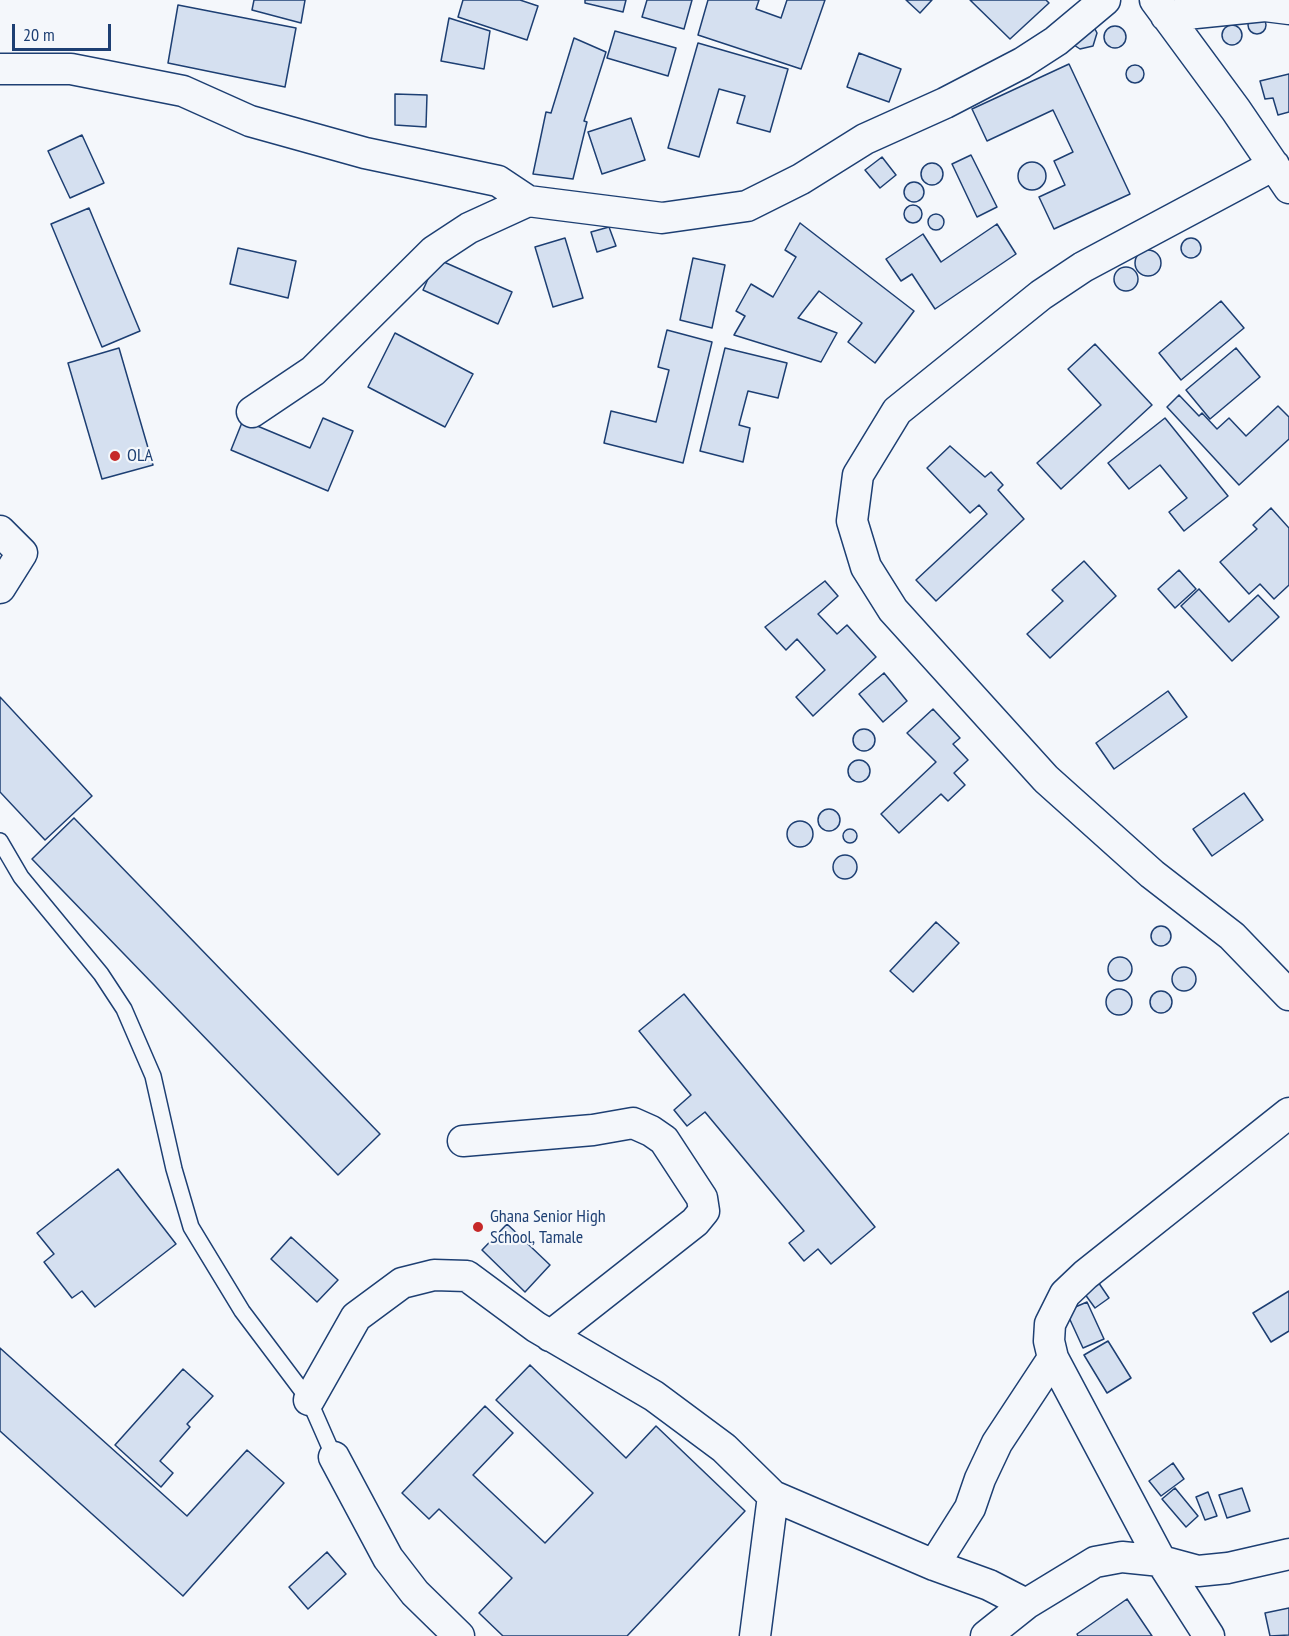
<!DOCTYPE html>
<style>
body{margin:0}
#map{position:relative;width:1289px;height:1636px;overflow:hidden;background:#f4f7fb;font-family:"PT Sans Narrow",sans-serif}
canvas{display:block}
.scale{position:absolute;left:12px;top:24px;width:99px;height:27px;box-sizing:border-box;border:3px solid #1d3f73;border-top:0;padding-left:8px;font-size:18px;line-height:21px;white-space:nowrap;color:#1d3f73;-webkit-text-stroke:4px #f4f7fb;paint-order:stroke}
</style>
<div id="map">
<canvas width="1289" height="1636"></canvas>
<div class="scale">20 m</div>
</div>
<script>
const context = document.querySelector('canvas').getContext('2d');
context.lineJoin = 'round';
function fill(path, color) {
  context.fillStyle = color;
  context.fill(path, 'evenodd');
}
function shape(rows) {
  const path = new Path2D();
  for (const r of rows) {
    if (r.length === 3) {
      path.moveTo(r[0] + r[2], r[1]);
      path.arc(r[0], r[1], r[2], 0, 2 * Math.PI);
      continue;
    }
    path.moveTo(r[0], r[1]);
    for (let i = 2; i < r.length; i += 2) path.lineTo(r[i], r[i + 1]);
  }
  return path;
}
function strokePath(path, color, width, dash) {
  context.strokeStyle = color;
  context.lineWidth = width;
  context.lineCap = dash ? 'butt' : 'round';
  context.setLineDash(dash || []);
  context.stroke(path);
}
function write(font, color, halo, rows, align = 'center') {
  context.font = font + ' "PT Sans Narrow",sans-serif';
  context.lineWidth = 4.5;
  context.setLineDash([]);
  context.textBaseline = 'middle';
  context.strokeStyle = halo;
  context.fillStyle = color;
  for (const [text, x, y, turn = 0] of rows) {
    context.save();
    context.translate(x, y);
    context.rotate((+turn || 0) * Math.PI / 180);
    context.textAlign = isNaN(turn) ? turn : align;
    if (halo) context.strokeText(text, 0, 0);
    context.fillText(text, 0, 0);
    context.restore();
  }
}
const building = shape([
 [254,0,305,0,301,23,252,10,254,0],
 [463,0,520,0,538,6,527,40,458,17,463,0],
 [585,0,626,0,623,12,585,3,585,0],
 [647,0,692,0,684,29,642,17,647,0],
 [708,0,759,0,756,9,781,18,787,0,825,0,801,69,698,35,708,0],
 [906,0,932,0,920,13,906,0],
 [970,0,1046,0,1049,3,1010,39,970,0],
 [178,5,296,28,285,87,168,63,178,5],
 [1257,25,9],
 [449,18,490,31,484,69,441,61,449,18],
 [1232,35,10],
 [1115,37,11],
 [1094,27,1097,33,1093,46,1080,49,1074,45,1094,27],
 [615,31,676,48,668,76,607,58,615,31],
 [574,38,606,52,584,121,587,122,573,179,533,174,546,112,551,113,574,38],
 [698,43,788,69,770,132,737,123,745,96,719,89,699,157,668,148,698,43],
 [859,53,901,69,889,102,847,87,859,53],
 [1069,64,1130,194,1054,229,1039,197,1065,185,1054,161,1073,152,1053,110,987,141,972,109,1069,64],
 [1135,74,9],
 [1289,74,1289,112,1278,115,1273,98,1265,99,1260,81,1289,74],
 [395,94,427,95,426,127,395,125,395,94],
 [631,118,645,160,602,174,588,132,631,118],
 [82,135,104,183,70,198,48,151,82,135],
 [971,155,997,207,977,217,952,164,971,155],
 [882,157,896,175,880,188,865,170,882,157],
 [1032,176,14],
 [932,174,11],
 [914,192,10],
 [913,214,9],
 [89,208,140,331,102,347,51,224,89,208],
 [936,222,8],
 [800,223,914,311,875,363,848,342,862,323,819,291,798,318,837,333,821,362,734,335,745,316,736,311,751,284,773,297,796,257,785,250,800,223],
 [997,224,1016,254,935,309,912,274,901,281,886,259,923,234,941,262,997,224],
 [609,227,616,246,597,252,591,232,609,227],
 [1191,248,10],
 [565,238,583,298,553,307,535,247,565,238],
 [238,248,296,261,288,298,230,284,238,248],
 [1148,263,13],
 [693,258,725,265,712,328,680,320,693,258],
 [437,259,512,292,498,324,423,290,437,259],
 [1126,279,12],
 [1221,301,1244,328,1181,380,1159,353,1221,301],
 [667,330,712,342,683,463,604,443,611,411,656,422,669,370,658,367,667,330],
 [395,333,473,374,445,427,368,387,395,333],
 [1095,344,1152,405,1061,489,1037,463,1101,405,1068,369,1095,344],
 [119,348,153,465,102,479,68,363,119,348],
 [725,348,787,363,778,398,748,391,739,425,750,428,743,462,700,451,725,348],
 [1236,348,1260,377,1210,419,1186,390,1236,348],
 [1179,395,1199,416,1202,413,1217,429,1229,418,1246,436,1278,406,1289,417,1289,439,1239,485,1167,407,1179,395],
 [323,418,353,431,328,491,231,450,243,420,310,448,323,418],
 [1165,418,1228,496,1184,531,1169,512,1187,498,1160,465,1129,489,1108,463,1165,418],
 [950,446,985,477,991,472,1003,485,998,490,1024,519,936,601,916,580,987,514,979,505,970,513,927,468,950,446],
 [1271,508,1289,528,1289,585,1274,599,1260,584,1249,594,1220,562,1257,529,1253,525,1271,508],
 [1084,561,1116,596,1050,658,1027,634,1063,601,1052,590,1084,561],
 [1179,570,1196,589,1175,608,1158,589,1179,570],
 [825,581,838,596,818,614,837,634,847,625,876,657,813,716,796,697,825,670,797,639,786,650,765,627,825,581],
 [1199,589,1229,622,1258,595,1279,617,1232,661,1181,606,1199,589],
 [884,673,907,701,883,722,859,694,884,673],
 [1168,691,1187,717,1114,769,1096,743,1168,691],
 [0,697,92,796,45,840,0,792,0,697],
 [933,709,960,738,953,744,968,760,954,773,965,785,948,801,941,794,899,833,881,814,936,762,907,733,933,709],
 [864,740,11],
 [859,771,11],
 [1244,793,1263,820,1212,856,1193,829,1244,793],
 [829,820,11],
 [74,818,380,1134,338,1175,32,859,74,818],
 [800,834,13],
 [850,836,7],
 [845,867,12],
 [936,922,959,943,913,992,890,971,936,922],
 [1161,936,10],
 [1120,969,12],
 [1184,979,12],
 [1119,1002,13],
 [1161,1002,11],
 [684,994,875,1227,831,1264,818,1249,804,1261,789,1243,804,1231,705,1112,687,1126,674,1110,691,1095,639,1031,684,994],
 [118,1169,176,1244,95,1307,82,1291,72,1298,44,1262,54,1254,37,1233,118,1169],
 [507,1224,550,1265,525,1292,482,1250,507,1224],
 [291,1237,338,1280,317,1302,271,1259,291,1237],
 [1094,1276,1109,1298,1095,1308,1079,1286,1094,1276],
 [1289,1291,1289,1331,1271,1342,1253,1313,1289,1291],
 [1087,1302,1104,1339,1083,1348,1066,1311,1087,1302],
 [1108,1341,1131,1378,1107,1393,1084,1355,1108,1341],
 [0,1348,187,1516,247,1450,284,1483,183,1596,0,1431,0,1348],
 [530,1365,626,1458,656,1426,745,1511,627,1636,503,1636,479,1613,512,1578,439,1509,429,1519,402,1493,485,1406,513,1433,473,1475,545,1543,593,1493,496,1400,530,1365],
 [183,1369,213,1396,187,1424,190,1427,160,1461,173,1473,161,1487,115,1445,183,1369],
 [1173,1463,1184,1479,1161,1496,1149,1481,1173,1463],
 [1175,1488,1198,1516,1186,1527,1162,1499,1175,1488],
 [1242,1488,1250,1511,1227,1518,1219,1495,1242,1488],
 [1208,1492,1217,1516,1205,1520,1196,1497,1208,1492],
 [327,1552,346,1574,308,1609,289,1587,327,1552],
 [1127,1599,1152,1636,1078,1636,1077,1634,1127,1599],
 [1289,1608,1289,1635,1270,1636,1265,1613,1289,1608]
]);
fill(building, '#d5e0f0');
strokePath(building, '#1d3f73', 1.5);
const service = shape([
 [0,841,21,877,101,974,124,1009,153,1076,174,1169,191,1227,242,1311,309,1400,334,1457]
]);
const minor = shape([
 [1155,0,1236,110,1289,188],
 [1166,16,1265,6,1289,9],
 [0,69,71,69,183,91,250,121,365,153,498,181,528,201],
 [1274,165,1083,267,1041,295,897,411,858,475,852,521,866,567,893,610,1046,779,1152,874,1232,936,1289,995],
 [252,412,313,371,434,251,469,228,528,201,662,218,747,206,801,179,865,139,945,103,1022,63,1056,41,1105,0],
 [0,531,22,553,0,588],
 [463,1141,593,1130,633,1123,651,1131,664,1140,702,1198,704,1211,695,1222,550,1336],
 [309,1400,356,1317,402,1283,434,1275,467,1276,536,1327,654,1396,724,1448,773,1496,934,1565,989,1585,1026,1604],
 [334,1457,388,1558,415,1593,459,1636],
 [934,1565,970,1508,980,1479,997,1443,1053,1358],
 [755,1636,773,1496],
 [986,1636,1026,1604,1095,1562,1122,1557,1161,1561,1198,1571,1228,1568,1289,1554],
 [1209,1636,1161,1561,1053,1358,1049,1341,1050,1324,1065,1294,1085,1275,1289,1113]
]);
strokePath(service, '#1d3f73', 18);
strokePath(minor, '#1d3f73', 33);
strokePath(service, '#f4f7fb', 15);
strokePath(minor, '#f4f7fb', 30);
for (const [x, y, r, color] of [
 [115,456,6,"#c62828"],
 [478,1227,6,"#c62828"]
]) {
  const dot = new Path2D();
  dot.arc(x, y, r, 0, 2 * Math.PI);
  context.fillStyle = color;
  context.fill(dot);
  strokePath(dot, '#f4f7fb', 2);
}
write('18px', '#1d3f73', '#f4f7fb', [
 ["OLA",127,456],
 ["Ghana Senior High",490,1217],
 ["School, Tamale",490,1238]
], 'left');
</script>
